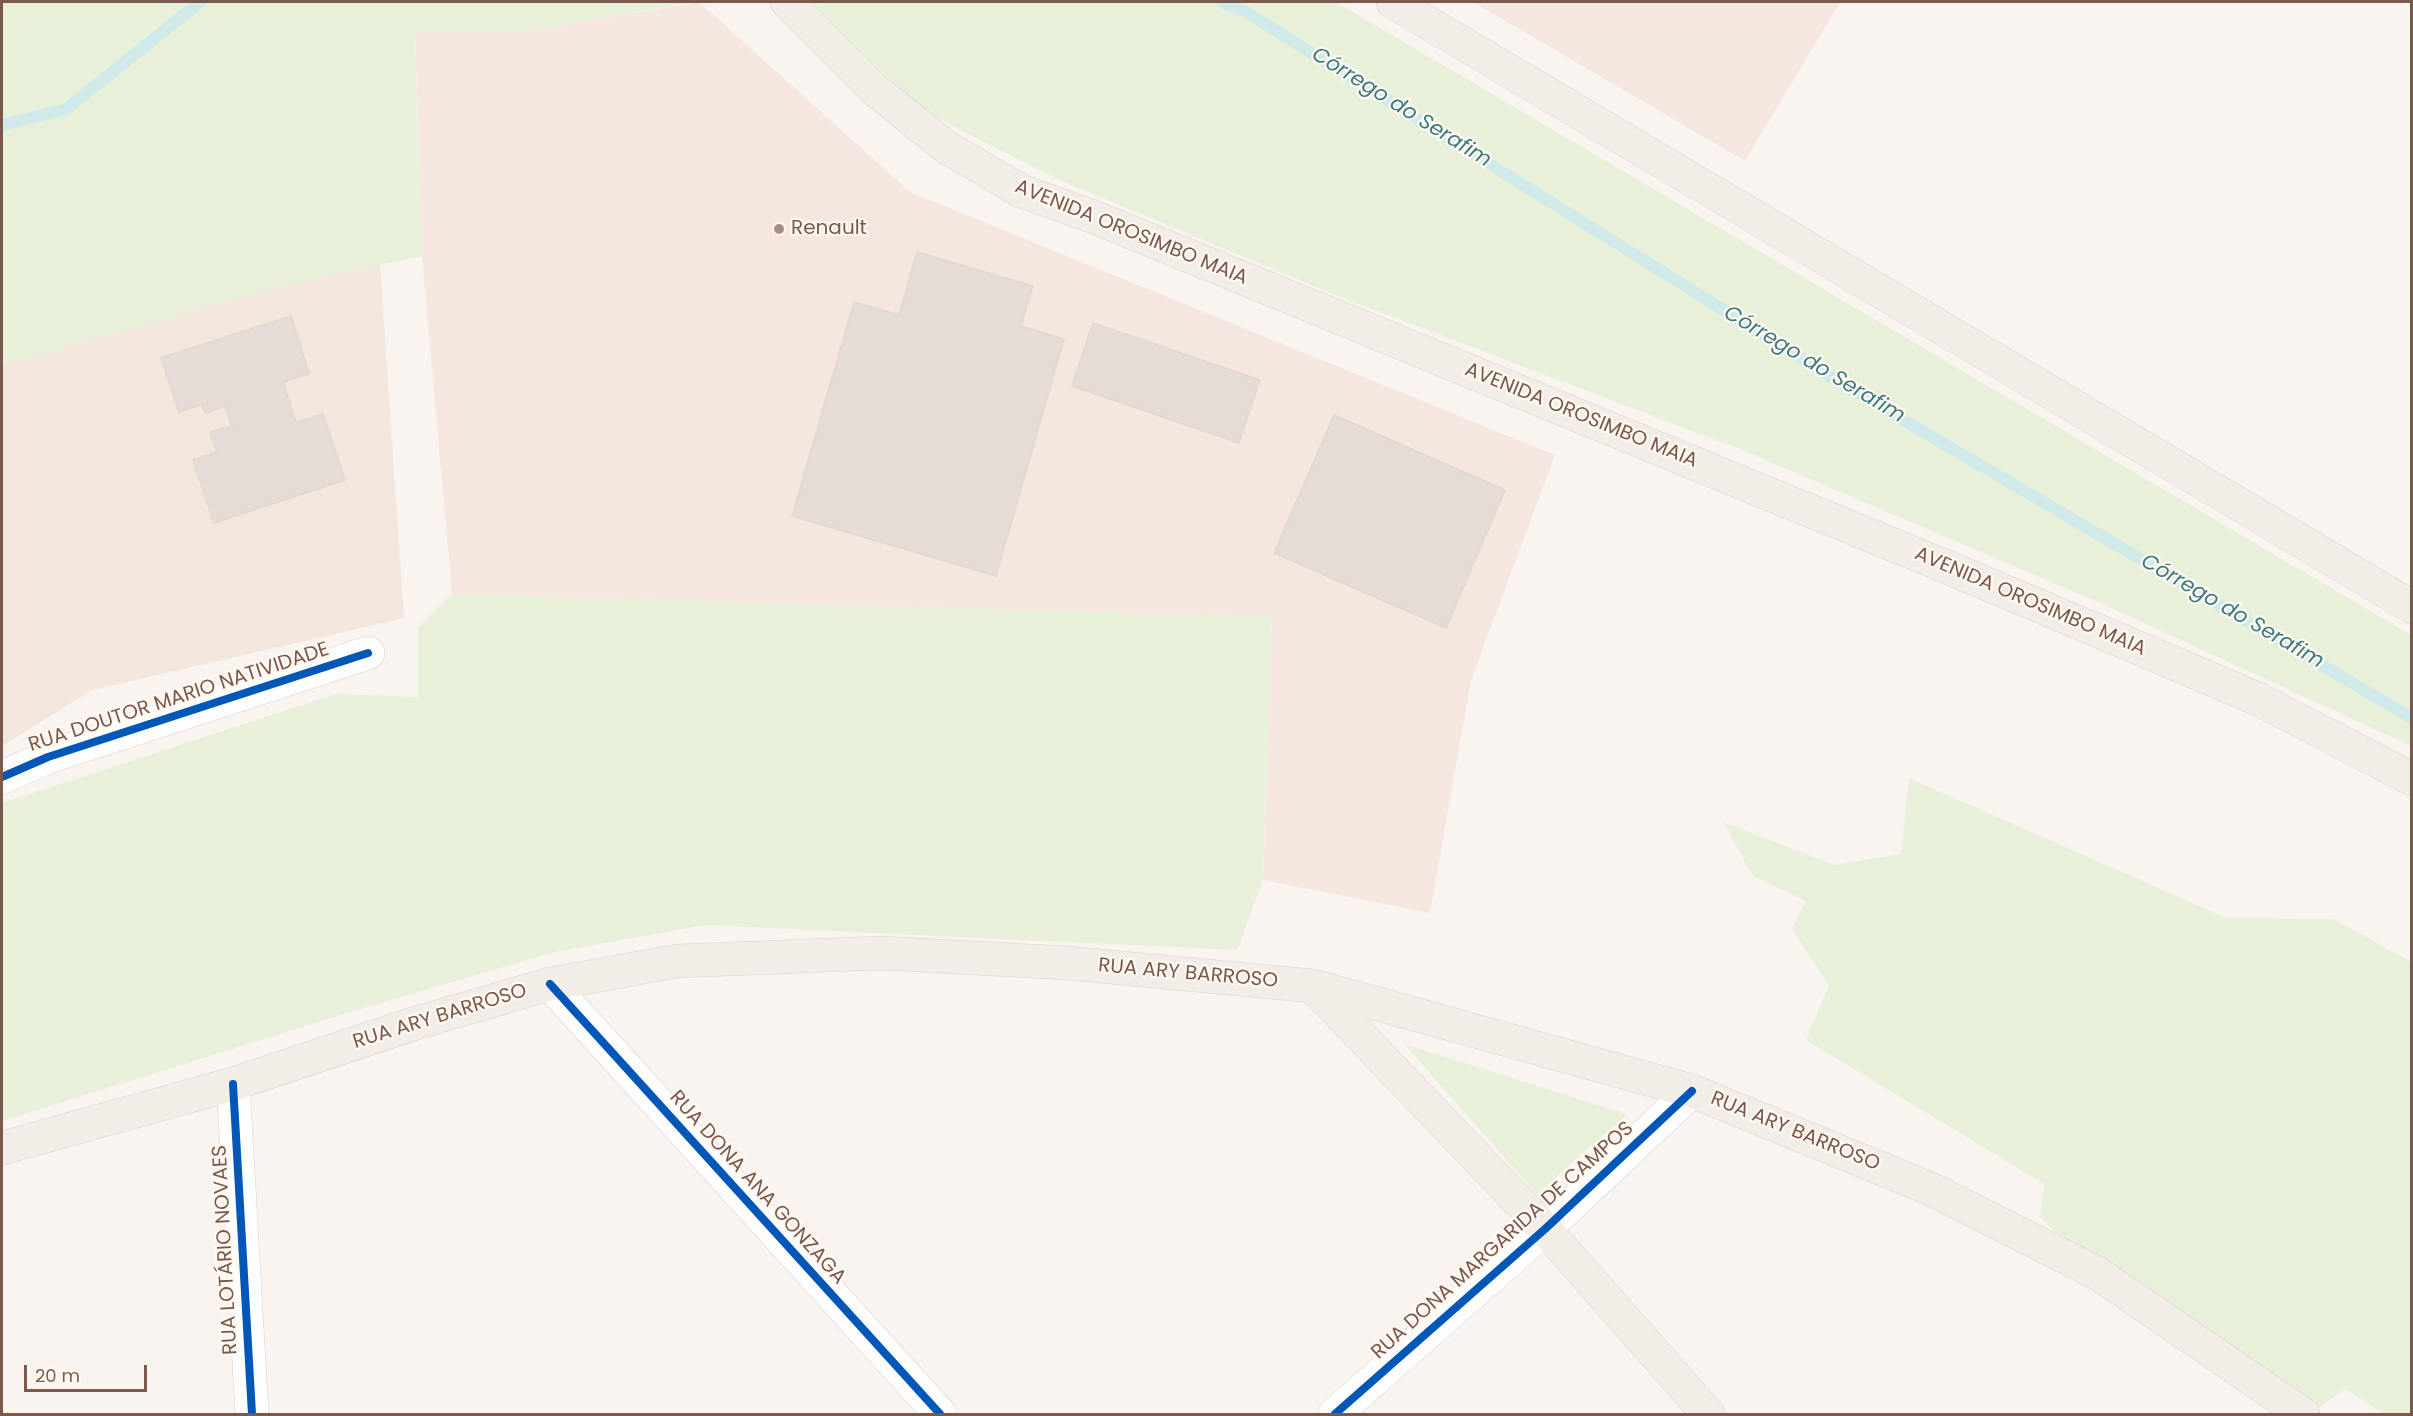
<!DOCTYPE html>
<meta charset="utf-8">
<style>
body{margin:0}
#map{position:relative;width:2413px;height:1416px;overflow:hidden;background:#f9f4ef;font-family:Poppins,sans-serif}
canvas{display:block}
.frame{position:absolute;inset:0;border:3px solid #7a584c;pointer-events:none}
.scale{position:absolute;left:24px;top:1365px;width:123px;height:27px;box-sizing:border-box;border:3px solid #7a584c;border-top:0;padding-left:8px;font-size:18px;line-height:21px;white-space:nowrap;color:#7a584c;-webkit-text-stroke:4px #fff9f2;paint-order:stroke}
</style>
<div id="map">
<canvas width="2413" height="1416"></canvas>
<div class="frame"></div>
<div class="scale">20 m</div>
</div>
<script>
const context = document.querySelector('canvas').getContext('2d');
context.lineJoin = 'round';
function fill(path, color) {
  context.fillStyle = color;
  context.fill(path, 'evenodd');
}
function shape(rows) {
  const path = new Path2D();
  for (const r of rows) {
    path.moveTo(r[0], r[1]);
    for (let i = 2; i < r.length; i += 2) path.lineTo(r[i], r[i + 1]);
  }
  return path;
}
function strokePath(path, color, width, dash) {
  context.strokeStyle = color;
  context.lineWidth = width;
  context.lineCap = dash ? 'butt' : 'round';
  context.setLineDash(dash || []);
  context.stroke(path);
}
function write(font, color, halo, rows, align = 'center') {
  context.font = font + ' Poppins,sans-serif';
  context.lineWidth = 4.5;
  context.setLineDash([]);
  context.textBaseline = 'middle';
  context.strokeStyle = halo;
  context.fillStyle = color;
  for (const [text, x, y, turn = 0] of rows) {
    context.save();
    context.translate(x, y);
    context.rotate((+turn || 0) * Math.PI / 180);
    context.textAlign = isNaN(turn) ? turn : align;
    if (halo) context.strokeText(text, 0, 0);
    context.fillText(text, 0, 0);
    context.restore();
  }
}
fill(shape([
 [380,265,404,618,92,690,2,746,2,365,282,286]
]), '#f2e6dd');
fill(shape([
 [699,2,910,192,1555,455,1471,680,1430,913,1263,880,1272,617,452,594,422,256,415,31,520,32],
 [1473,2,1840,2,1745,161]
]), '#f6e6e0');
fill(shape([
 [2,2,694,2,520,32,415,31,422,256,282,286,2,365],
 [812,2,1336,2,2411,635,2411,746,2107,606,1742,450,1333,294,1057,179,925,112,827,20],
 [452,594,1272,617,1263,880,1237,950,705,925,555,952,357,1010,2,1121,2,803,336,694,418,697,418,628],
 [1909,778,2226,918,2334,919,2411,962,2411,1414,2384,1414,2346,1389,2309,1414,2097,1273,2040,1217,2044,1184,1806,1040,1829,985,1792,929,1806,901,1753,876,1723,822,1835,865,1901,854],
 [1404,1044,1627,1114,1537,1194]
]), '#e8f0da');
strokePath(shape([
 [1222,2,1246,12,1847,387,2412,718],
 [2,125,66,109,200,2]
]), '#d0eaea', 12);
const building = shape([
 [917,252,1033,286,1021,326,1064,339,996,576,792,516,854,302,899,315,917,252],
 [291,316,309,374,283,382,296,423,323,414,345,480,214,523,193,460,217,452,210,432,232,426,225,406,205,413,202,404,179,412,161,358,291,316],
 [1093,323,1260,380,1239,443,1072,386,1093,323],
 [1334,415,1505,490,1446,628,1274,553,1334,415]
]);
fill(building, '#e6dcd6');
strokePath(building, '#e2d6d0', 1.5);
const minor = shape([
 [2,777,48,757,368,653],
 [550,984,940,1414],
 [233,1084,252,1414],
 [1335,1414,1545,1229,1692,1091]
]);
const major = shape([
 [787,2,874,89,946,147,1021,191,1094,217,1935,562,2155,655,2260,700,2412,779],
 [1393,2,2412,607],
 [1313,986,1545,1229,1708,1414],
 [2,1148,233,1084,416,1023,550,984,678,961,881,953,1068,963,1313,986,1692,1091,1931,1189,2097,1273,2303,1414]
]);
strokePath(minor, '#d8d0cc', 34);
strokePath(major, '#dad0cb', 34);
strokePath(minor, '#fefdfd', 33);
strokePath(major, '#f3ede7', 33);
strokePath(shape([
 [2,777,48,757,368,653],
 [550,984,940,1414],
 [233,1084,252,1414],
 [1335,1414,1545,1229,1692,1091]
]), '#0057b8', 8);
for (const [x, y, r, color] of [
 [779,229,6,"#a68f85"]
]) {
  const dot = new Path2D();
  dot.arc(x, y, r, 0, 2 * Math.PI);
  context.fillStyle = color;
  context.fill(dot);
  strokePath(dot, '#fff9f2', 2);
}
write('20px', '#7a584c', '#fff9f2', [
 ["Renault",791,229]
], 'left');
write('20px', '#7a584c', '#fff9f2', [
 ["AVENIDA OROSIMBO MAIA",1131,233,22],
 ["AVENIDA OROSIMBO MAIA",1581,416,22],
 ["AVENIDA OROSIMBO MAIA",2030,602,23],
 ["RUA DOUTOR MARIO NATIVIDADE",179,698,-18],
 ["RUA ARY BARROSO",1188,974,5],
 ["RUA ARY BARROSO",440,1017,-17],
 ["RUA ARY BARROSO",1795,1132,22],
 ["RUA DONA ANA GONZAGA",757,1188,48],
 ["RUA DONA MARGARIDA DE CAMPOS",1503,1241,-42],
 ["RUA LOTÁRIO NOVAES",226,1250,-93]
]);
write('italic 21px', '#3f7a7e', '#fff9f2', [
 ["Córrego do Serafim",1401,108,32],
 ["Córrego do Serafim",1814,365,31],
 ["Córrego do Serafim",2232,612,30]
]);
</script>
